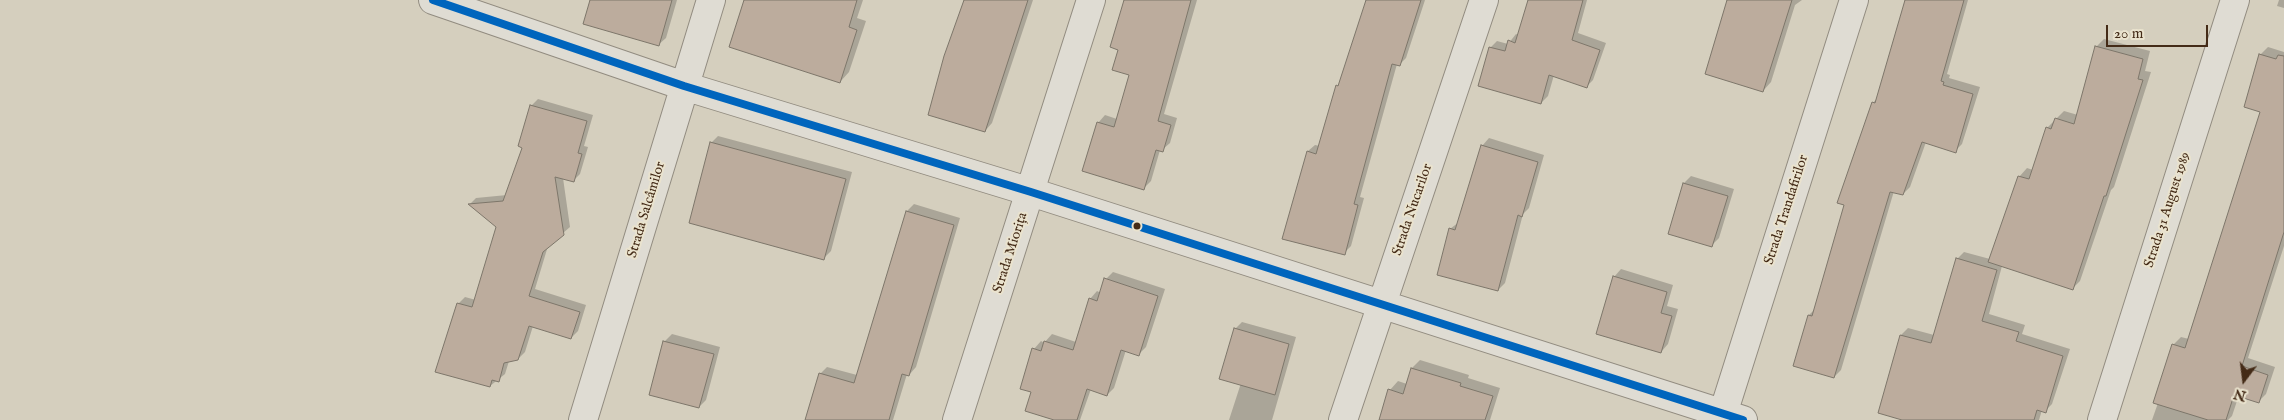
<!DOCTYPE html>
<meta charset="utf-8">
<style>
body{margin:0}
#map{position:relative;width:2284px;height:420px;overflow:hidden;background:#d5cfbe;font-family:"IM FELL English",serif}
canvas{display:block}
.north{position:absolute;left:2219px;top:355px;width:50px;height:50px;-webkit-text-stroke:4px #eae3ce;paint-order:stroke;rotate:195deg;font-size:14px;font-weight:700;line-height:20px;text-align:center;color:#442b17}
.north::after{content:'';display:block;margin:auto;width:18px;height:22px;background:#442b17;clip-path:polygon(50% 0,100% 100%,50% 72%,0 100%)}
.scale{position:absolute;left:2106px;top:25px;width:102px;height:22px;box-sizing:border-box;border:2px solid #442b17;border-top:0;padding-left:6px;font-size:15px;line-height:18px;white-space:nowrap;color:#442b17;-webkit-text-stroke:4px #eae3ce;paint-order:stroke}
</style>
<div id="map">
<canvas width="2284" height="420"></canvas>
<div class="north">N</div>
<div class="scale">20 m</div>
</div>
<script>
const context = document.querySelector('canvas').getContext('2d');
context.lineJoin = 'round';
function fill(path, color) {
  context.fillStyle = color;
  context.fill(path, 'evenodd');
}
function shape(rows) {
  const path = new Path2D();
  for (const r of rows) {
    path.moveTo(r[0], r[1]);
    for (let i = 2; i < r.length; i += 2) path.lineTo(r[i], r[i + 1]);
  }
  return path;
}
function strokePath(path, color, width, dash) {
  context.strokeStyle = color;
  context.lineWidth = width;
  context.lineCap = dash ? 'butt' : 'round';
  context.setLineDash(dash || []);
  context.stroke(path);
}
function write(font, color, halo, rows, align = 'center') {
  context.font = font + ' "IM FELL English",serif';
  context.lineWidth = 4;
  context.setLineDash([]);
  context.textBaseline = 'middle';
  context.strokeStyle = halo;
  context.fillStyle = color;
  for (const [text, x, y, turn = 0] of rows) {
    context.save();
    context.translate(x, y);
    context.rotate((+turn || 0) * Math.PI / 180);
    context.textAlign = isNaN(turn) ? turn : align;
    if (halo) context.strokeText(text, 0, 0);
    context.fillText(text, 0, 0);
    context.restore();
  }
}
fill(shape([
 [592,0,677,0,666,38,658,45],
 [746,0,863,0,857,18,866,21,849,72,840,82],
 [965,0,1033,0,992,123,985,131],
 [1155,0,1197,0,1164,114,1177,118,1170,143,1162,150,1160,150,1151,181,1144,188,1098,123,1105,115,1117,119],
 [1367,0,1425,0,1406,58,1399,65,1397,64,1360,197,1364,198,1351,246,1344,253,1284,238,1308,151,1315,145,1320,146,1337,86,1340,83],
 [1529,0,1587,0,1578,33,1606,43,1593,80,1586,87,1554,75,1548,96,1541,103,1490,48,1497,41,1508,44,1516,34,1519,35],
 [1728,0,1802,0,1795,5,1771,82,1763,91],
 [1908,0,1968,0,1947,74,1950,75,1949,78,1980,87,1962,144,1955,151,1926,142,1910,187,1903,194,1894,191,1841,370,1834,377,1809,315,1816,308,1873,103,1878,97],
 [2279,0,2284,0,2284,8,2277,6],
 [2104,39,2150,51,2145,71,2151,72,2114,187,2111,190,2080,281,2072,289,2002,266,1989,314,2025,325,2022,334,2070,349,2052,404,2045,411,2042,410,2039,420,1907,420,1901,335,1908,328,1934,335,1957,259,1964,252,1990,259,2019,177,2027,168,2033,170,2047,128,2064,111,2078,115,2096,47],
 [2268,47,2284,52,2284,246,2248,358,2275,367,2266,394,2259,401,2239,395,2232,416,2228,420,2152,420,2158,403,2155,402,2174,344,2181,337,2189,339,2261,111,2260,55],
 [538,99,593,115,584,146,588,147,580,174,573,181,563,178,570,227,548,246,535,289,586,305,578,331,571,338,533,326,525,352,518,359,509,361,505,374,490,386,458,304,465,297,476,300,498,227,470,204,476,198,507,195,524,147,531,106],
 [718,136,852,172,831,251,824,258,711,143],
 [1489,138,1544,155,1529,208,1523,214,1505,283,1498,290,1450,229,1459,222,1482,146],
 [1691,176,1734,189,1719,238,1712,245,1669,233,1684,183],
 [914,204,960,218,916,367,909,375,907,374,893,420,807,420,820,374,827,367,857,375,907,211],
 [1621,269,1673,285,1667,306,1678,309,1668,344,1661,352,1614,277],
 [1113,272,1165,289,1146,347,1139,354,1126,350,1114,388,1107,395,1091,389,1080,420,1059,420,1032,391,1034,349,1041,341,1044,343,1052,334,1076,342,1090,299,1097,291,1101,293,1106,279],
 [1242,322,1296,337,1272,420,1229,420,1241,383,1235,329],
 [672,334,720,347,706,400,699,407,650,394,665,341],
 [1420,360,1469,375,1468,378,1500,388,1490,420,1381,420,1390,390,1398,381,1407,384,1412,368]
]), '#0003');
const building = shape([
 [590,0,672,0,659,46,583,24,590,0],
 [744,0,857,0,849,27,857,30,840,83,729,47,744,0],
 [964,0,1028,0,985,132,928,115,944,56,964,0],
 [1124,0,1191,0,1158,121,1171,125,1163,152,1156,150,1144,190,1082,171,1097,122,1114,127,1129,75,1112,70,1118,50,1110,47,1124,0],
 [1366,0,1421,0,1400,66,1392,64,1354,204,1358,205,1345,255,1282,239,1307,151,1316,154,1336,85,1338,86,1366,0],
 [1528,0,1583,0,1572,40,1600,50,1587,88,1549,75,1541,104,1478,86,1489,47,1505,51,1508,40,1515,43,1528,0],
 [1727,0,1792,0,1763,92,1705,74,1727,0],
 [1905,0,1964,0,1941,81,1944,82,1943,85,1973,94,1956,153,1922,142,1903,195,1890,192,1834,378,1793,366,1808,315,1812,316,1844,205,1837,203,1872,102,1875,103,1905,0],
 [2095,46,2143,59,2138,79,2143,80,2106,196,2104,196,2073,290,1988,262,2018,176,2029,179,2046,127,2051,129,2055,118,2074,124,2095,46],
 [2259,54,2276,59,2278,55,2284,56,2284,232,2242,366,2268,375,2259,403,2234,395,2226,420,2208,420,2153,403,2172,344,2185,348,2260,112,2244,107,2259,54],
 [530,105,587,121,578,153,582,154,574,182,555,177,564,235,543,252,529,296,580,312,571,339,529,326,518,360,504,363,499,382,492,380,490,387,435,372,457,303,472,307,496,227,468,204,503,201,522,148,518,146,530,105],
 [710,142,846,179,824,260,689,223,710,142],
 [1481,145,1538,162,1522,217,1518,215,1498,291,1437,275,1449,228,1455,230,1481,145],
 [1683,183,1728,196,1712,247,1668,234,1683,183],
 [906,211,954,225,909,376,902,374,889,420,805,420,819,373,854,383,906,211],
 [1956,258,1997,270,1982,321,2019,332,2016,341,2063,356,2046,413,2037,410,2034,420,1902,420,1878,413,1900,335,1931,343,1956,258],
 [1613,276,1667,292,1661,313,1672,316,1661,353,1596,334,1613,276],
 [1104,278,1158,296,1139,356,1121,350,1107,396,1087,389,1077,420,1054,420,1025,411,1031,392,1020,389,1032,348,1041,351,1044,341,1073,350,1089,298,1097,301,1104,278],
 [1234,328,1289,344,1275,395,1219,379,1234,328],
 [663,341,714,354,699,408,649,395,663,341],
 [1411,368,1461,383,1460,386,1493,396,1485,420,1379,420,1388,389,1403,394,1411,368]
]);
fill(building, '#bcac9d');
strokePath(building, '#7d766a', 1);
const minor = shape([
 [433,0,684,86,1031,192,1743,420],
 [583,420,711,0],
 [957,420,1091,0],
 [1343,420,1484,0],
 [1721,420,1854,0],
 [2102,420,2235,0]
]);
strokePath(minor, '#928c80', 30);
strokePath(minor, '#dfdcd3', 28);
strokePath(shape([
 [433,0,684,86,1031,192,1743,420]
]), '#0065bd', 8);
for (const [x, y, r, color] of [
 [1137,226,4.5,"#442b17"]
]) {
  const dot = new Path2D();
  dot.arc(x, y, r, 0, 2 * Math.PI);
  context.fillStyle = color;
  context.fill(dot);
  strokePath(dot, '#eae3ce', 2);
}
write('14px', '#442b17', '#eae3ce', [
 ["Strada Salcâmilor",647,210,-73],
 ["Strada Nucarilor",1413,210,-71],
 ["Strada Trandafirilor",1787,210,-72],
 ["Strada 31 August 1989",2168,210,-72],
 ["Strada Miorița",1011,253,-72]
]);
</script>
